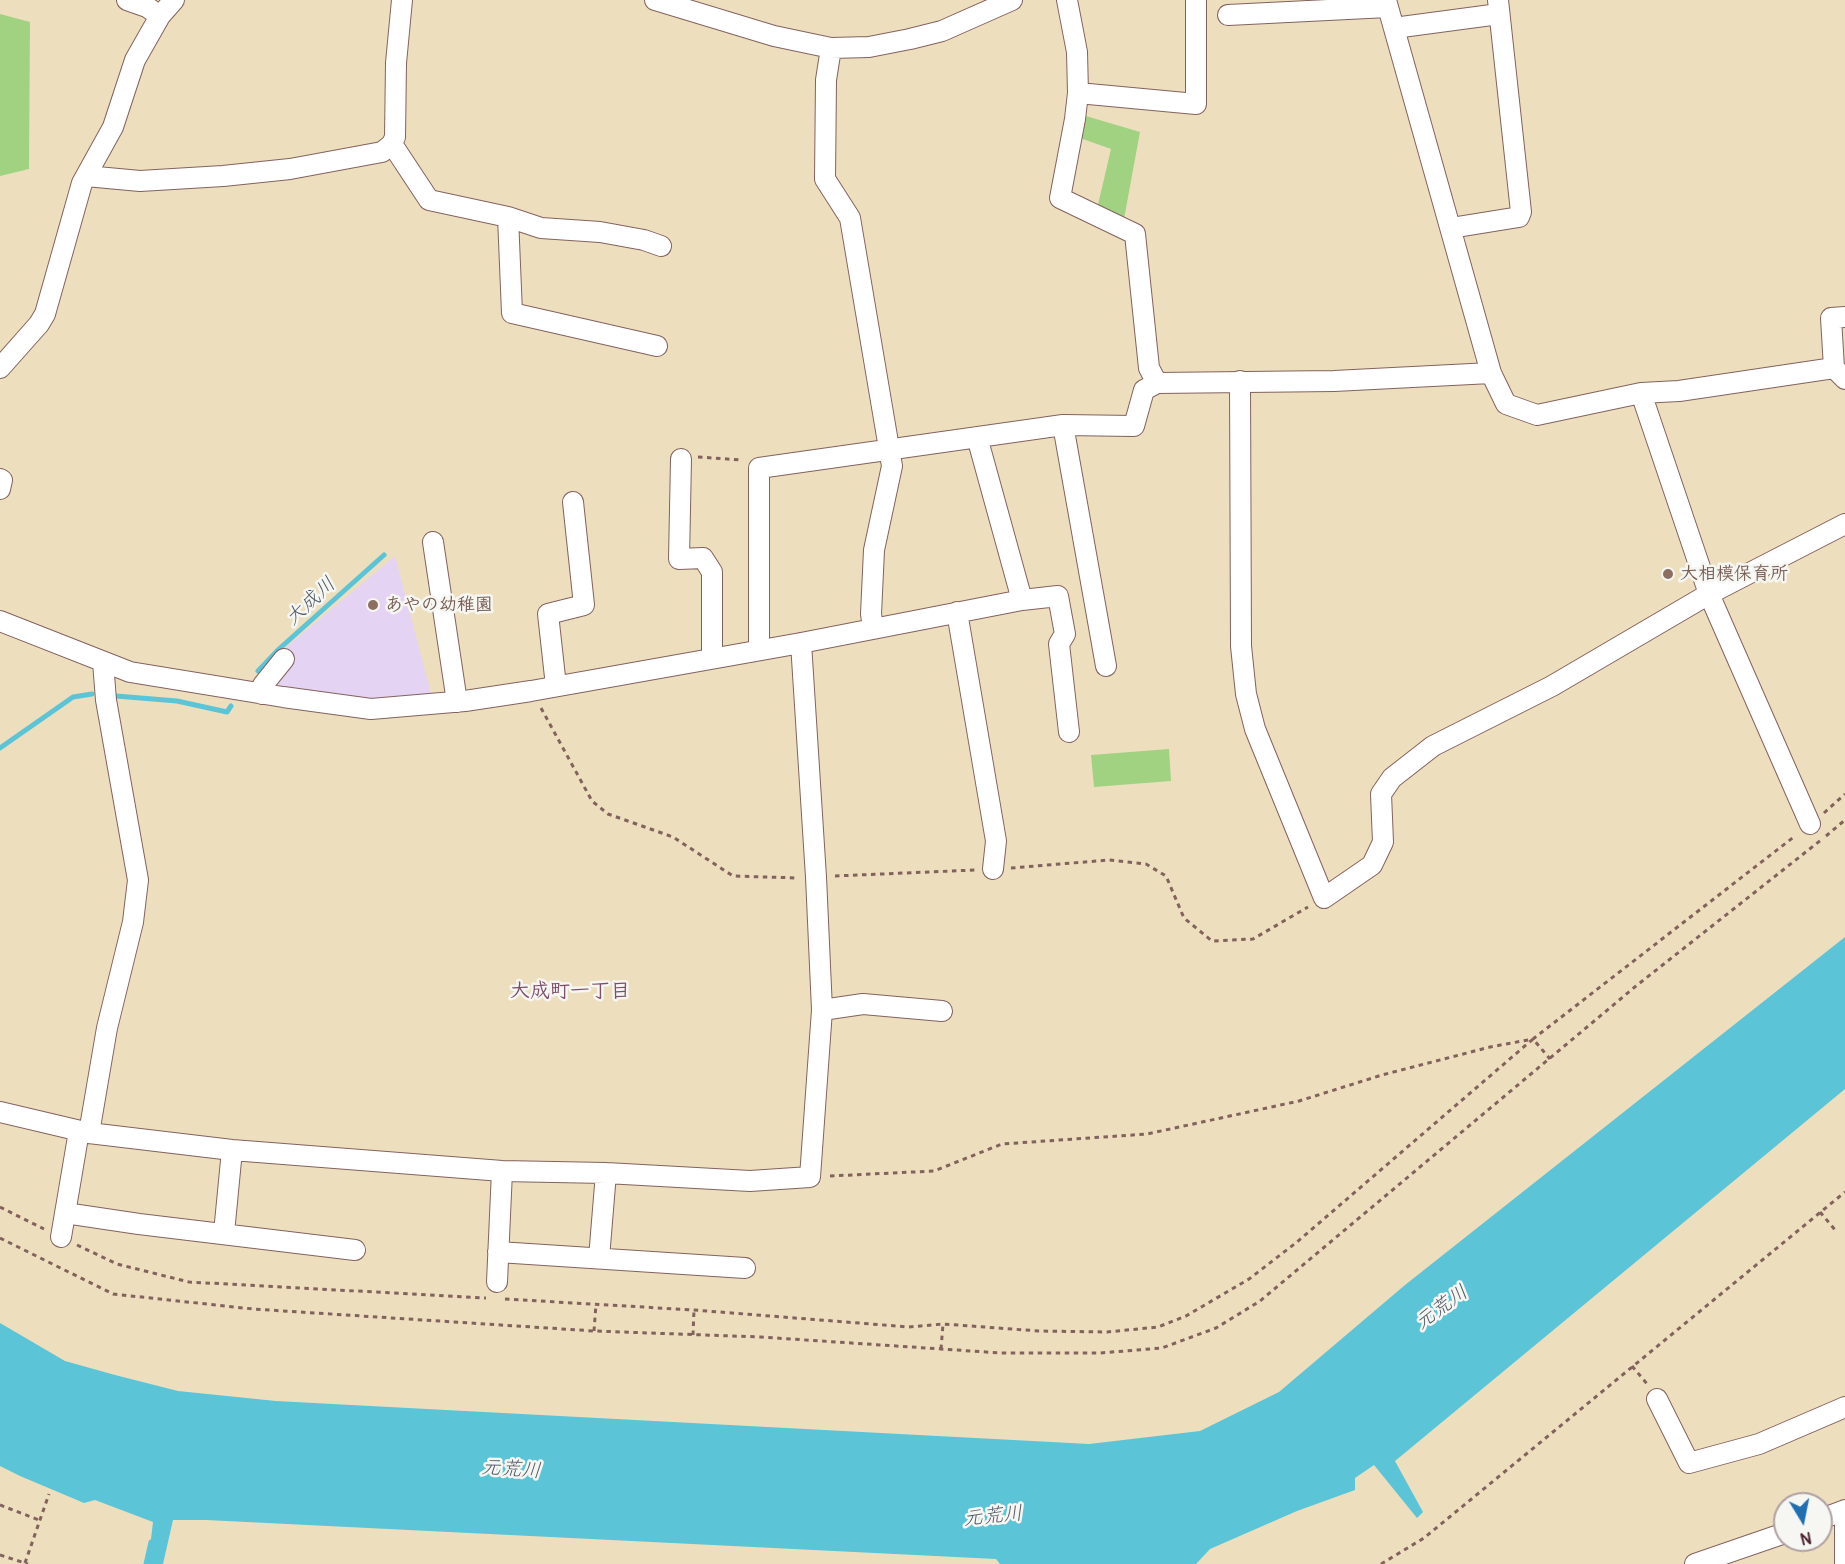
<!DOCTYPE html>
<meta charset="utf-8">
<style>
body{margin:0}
#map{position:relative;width:1845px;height:1564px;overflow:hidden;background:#eddfbe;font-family:Pangolin,sans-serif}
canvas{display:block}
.north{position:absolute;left:1773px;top:1492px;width:60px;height:60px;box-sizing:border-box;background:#f6f6f2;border:2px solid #b1a0a2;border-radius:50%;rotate:170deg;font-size:16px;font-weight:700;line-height:24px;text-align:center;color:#4a1f2b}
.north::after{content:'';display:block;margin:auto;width:21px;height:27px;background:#1f6fb2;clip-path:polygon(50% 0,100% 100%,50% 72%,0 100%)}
</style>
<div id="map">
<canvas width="1845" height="1564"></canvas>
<div class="north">N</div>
</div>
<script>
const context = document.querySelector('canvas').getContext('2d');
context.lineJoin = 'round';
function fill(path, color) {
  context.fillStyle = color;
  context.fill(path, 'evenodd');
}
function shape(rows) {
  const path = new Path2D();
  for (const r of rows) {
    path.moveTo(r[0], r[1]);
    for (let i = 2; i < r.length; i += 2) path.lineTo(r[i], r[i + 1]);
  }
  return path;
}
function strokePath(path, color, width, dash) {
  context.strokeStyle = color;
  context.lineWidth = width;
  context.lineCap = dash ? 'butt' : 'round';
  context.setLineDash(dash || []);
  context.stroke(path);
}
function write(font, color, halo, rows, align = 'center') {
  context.font = font + ' Pangolin,"Klee One",sans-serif';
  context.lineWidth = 5;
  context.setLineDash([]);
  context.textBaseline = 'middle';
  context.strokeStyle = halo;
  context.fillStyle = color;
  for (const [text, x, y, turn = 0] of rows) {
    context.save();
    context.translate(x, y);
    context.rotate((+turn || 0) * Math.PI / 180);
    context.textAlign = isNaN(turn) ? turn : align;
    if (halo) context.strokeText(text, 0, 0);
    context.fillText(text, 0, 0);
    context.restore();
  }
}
fill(shape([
 [395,556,431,693,388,699,343,698,273,684,279,653]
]), '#e4d3f2');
fill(shape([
 [0,14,30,22,29,169,0,176],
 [1086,116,1140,132,1124,219,1097,209,1111,149,1080,138],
 [1169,749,1171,781,1094,787,1091,755]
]), '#a1d282');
fill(shape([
 [1845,937,1845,1089,1395,1461,1423,1512,1417,1518,1374,1465,1355,1478,1355,1490,1297,1511,1210,1549,1196,1564,1000,1564,996,1559,206,1520,173,1520,163,1564,148,1564,153,1522,95,1500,84,1503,20,1476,0,1466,0,1323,65,1361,115,1375,178,1391,276,1401,1089,1444,1200,1431,1279,1392,1405,1285]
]), '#5bc4d7');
strokePath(shape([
 [258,671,279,649,384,555],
 [116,696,177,701,227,712,231,706],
 [0,748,73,697,92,694],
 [146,1564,151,1542]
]), '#5bc4d7', 5);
const minor = shape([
 [127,0,147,7,160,16],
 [655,0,774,36,831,48,869,47,910,39,942,31,1012,0],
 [1067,0,1077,52,1078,93,1075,119,1060,198,1135,234,1149,368,1157,383],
 [1386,0,1491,373,1506,404,1537,415,1641,393,1709,594,1810,824],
 [1228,15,1388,7],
 [1394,28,1499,14],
 [831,48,826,80,825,179,850,218,892,466,874,550,871,614,873,628],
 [1078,93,1196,104,1196,0],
 [392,144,429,200,508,217,541,228,600,232,644,240,661,246],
 [86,176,140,181,223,176,290,169,382,152,392,144,395,137,396,63,402,0],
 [508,217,512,313,657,346],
 [1451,228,1519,217,1521,212,1498,0],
 [0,368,39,324,45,314,82,183,113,127,135,60,160,16,174,0],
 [1834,368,1831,318,1845,317],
 [1240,381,1241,646,1246,694,1255,729,1324,898,1372,865,1383,842,1381,794,1392,778,1433,746,1552,686,1709,594,1845,524],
 [1641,393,1679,391,1834,368,1845,379],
 [1063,425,1106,666],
 [977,437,1022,600],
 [681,459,679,559,703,558,712,572,712,658],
 [0,479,2,480,0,489],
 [433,542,457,702],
 [957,612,996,841,993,869],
 [0,621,130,672,283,697,371,709,465,701,531,691,801,643,1022,600,1058,596,1065,634,1059,644,1069,732],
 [759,649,759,468,1063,425,1134,426,1144,390,1157,383,1334,381,1491,373],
 [556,686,548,614,584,605,573,502],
 [262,694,263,685,284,659],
 [822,1010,863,1004,942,1011],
 [0,1112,89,1133,232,1150,502,1171,606,1173,750,1181,810,1177,822,1010,816,877,801,643],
 [89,1133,107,1028,133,922,138,880,106,700,103,662],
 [65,1213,139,1224,355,1250],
 [224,1233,232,1150],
 [61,1237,79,1131],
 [498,1252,745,1268],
 [599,1258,606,1173],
 [497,1282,502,1171],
 [1657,1399,1689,1463,1759,1444,1845,1407],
 [1821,1519,1845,1510],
 [1695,1564,1785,1533],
 [1845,1564,1845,1510]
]);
strokePath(minor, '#83625e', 22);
strokePath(shape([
 [698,457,742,460],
 [541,708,592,801,608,814,673,837,733,876,798,878],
 [1824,813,1845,794],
 [1826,836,1845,820],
 [1011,868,1109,860,1146,864,1166,876,1184,918,1212,941,1253,939,1308,907],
 [835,876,975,870],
 [830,1176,934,1171,1002,1144,1147,1134,1299,1101,1382,1075,1490,1047,1533,1039,1795,836],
 [0,1207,44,1229],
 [1820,1212,1836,1231],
 [0,1238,113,1294,253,1309,594,1331,761,1337,1001,1353,1100,1353,1162,1348,1216,1328,1260,1301,1636,986,1821,840],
 [77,1245,117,1264,189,1282,486,1298],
 [505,1299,694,1310,909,1327,943,1324,1039,1331,1107,1332,1158,1327,1186,1316,1249,1279,1297,1242,1533,1039,1550,1059],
 [594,1331,596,1304],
 [693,1335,694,1310],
 [941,1349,943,1324],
 [1632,1366,1648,1385],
 [0,1505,39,1520],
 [0,1555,28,1564],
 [25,1563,49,1494],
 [1381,1564,1424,1538,1845,1192]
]), '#83625e', 3, [4.5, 4.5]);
strokePath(minor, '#fff', 20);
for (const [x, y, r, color] of [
 [1668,574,6,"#8d6e63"],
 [373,605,6,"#8d6e63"]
]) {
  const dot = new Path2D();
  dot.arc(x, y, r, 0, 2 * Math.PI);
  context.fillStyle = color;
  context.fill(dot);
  strokePath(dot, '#f6f6f2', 2);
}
write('bold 18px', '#785e54', '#f6f6f2', [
 ["大相模保育所",1680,574],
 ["あやの幼稚園",385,605]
], 'left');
write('italic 20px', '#505967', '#f6f6f2', [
 ["大成川",311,602,-43],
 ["元荒川",1442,1308,-36],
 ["元荒川",511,1470,4],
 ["元荒川",993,1517,-6]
]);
write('bold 20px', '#7e4f69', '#f6f6f2', [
 ["大成町一丁目",570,992]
]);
</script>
